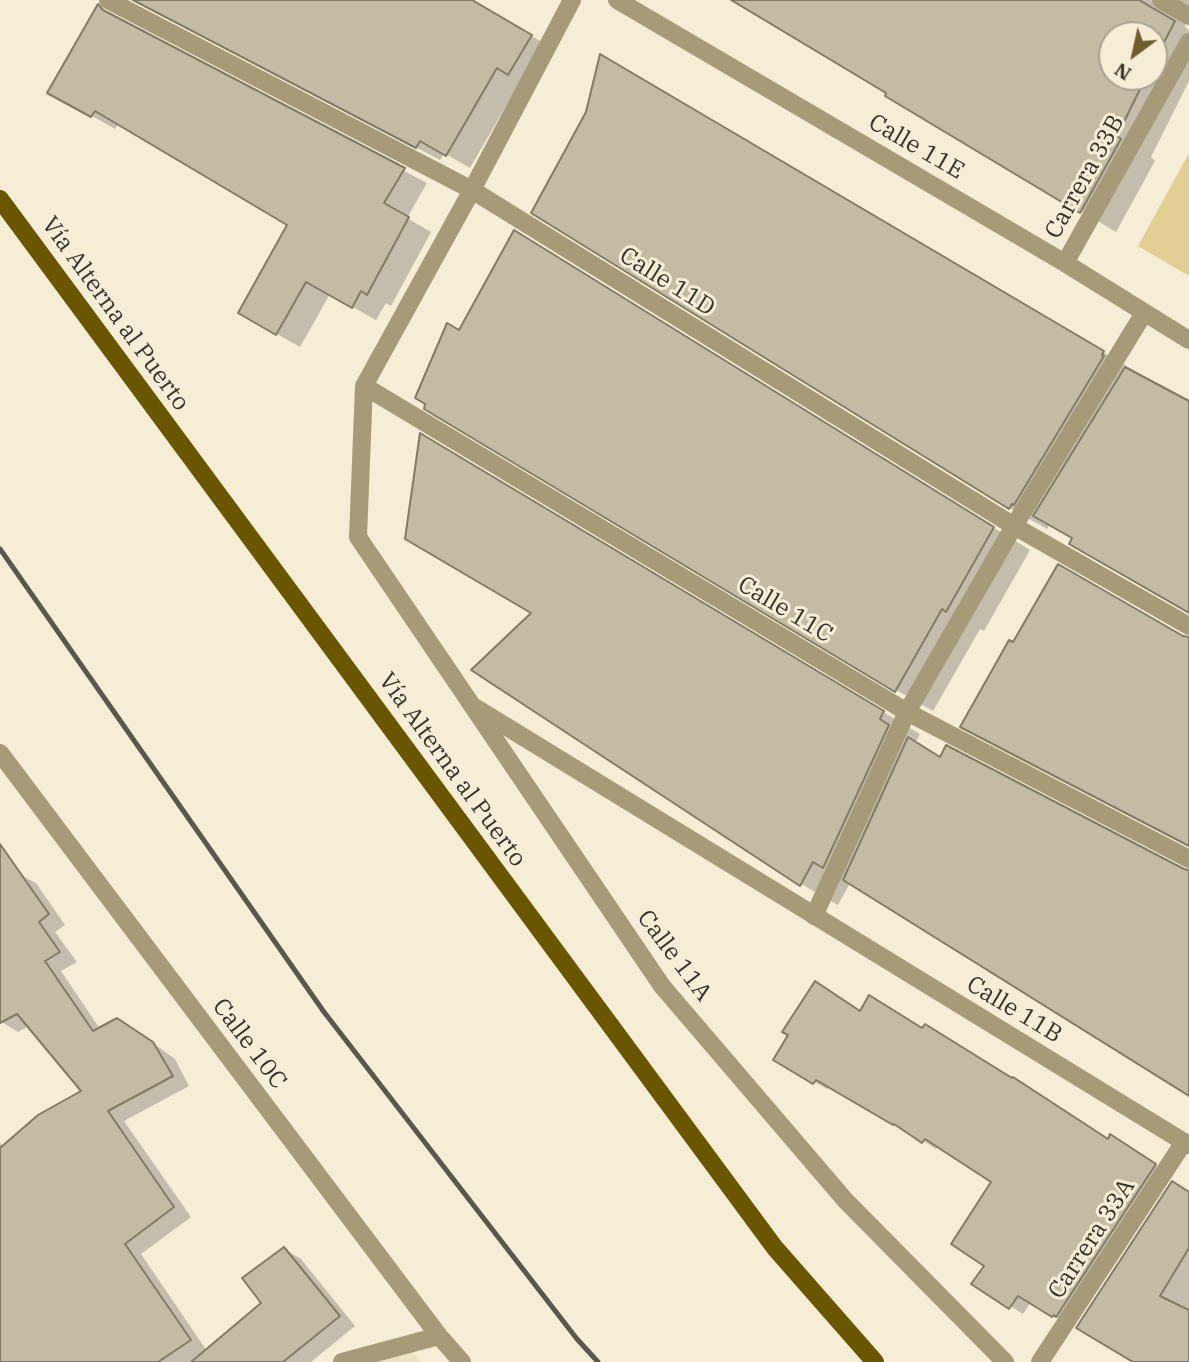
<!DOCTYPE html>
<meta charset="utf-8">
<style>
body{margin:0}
#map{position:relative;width:1189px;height:1362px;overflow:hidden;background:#f5edd6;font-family:"IBM Plex Serif",serif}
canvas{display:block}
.north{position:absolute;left:1098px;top:21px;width:70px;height:70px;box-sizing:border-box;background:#f5edd6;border:2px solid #a9a392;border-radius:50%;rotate:213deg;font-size:19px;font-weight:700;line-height:28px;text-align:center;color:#37342b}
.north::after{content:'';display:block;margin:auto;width:24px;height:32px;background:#6f5f2d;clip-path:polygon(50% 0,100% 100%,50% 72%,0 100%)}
</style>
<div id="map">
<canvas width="1189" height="1362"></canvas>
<div class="north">N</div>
</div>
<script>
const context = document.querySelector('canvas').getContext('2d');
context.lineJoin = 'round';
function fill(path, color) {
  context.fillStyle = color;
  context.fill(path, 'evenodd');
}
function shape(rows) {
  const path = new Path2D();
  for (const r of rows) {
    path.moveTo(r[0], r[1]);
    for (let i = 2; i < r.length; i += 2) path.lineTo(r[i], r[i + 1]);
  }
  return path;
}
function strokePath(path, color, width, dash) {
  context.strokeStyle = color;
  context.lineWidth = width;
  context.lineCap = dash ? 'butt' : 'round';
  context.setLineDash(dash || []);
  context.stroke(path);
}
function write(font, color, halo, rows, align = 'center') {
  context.font = font + ' "IBM Plex Serif",serif';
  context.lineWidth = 6;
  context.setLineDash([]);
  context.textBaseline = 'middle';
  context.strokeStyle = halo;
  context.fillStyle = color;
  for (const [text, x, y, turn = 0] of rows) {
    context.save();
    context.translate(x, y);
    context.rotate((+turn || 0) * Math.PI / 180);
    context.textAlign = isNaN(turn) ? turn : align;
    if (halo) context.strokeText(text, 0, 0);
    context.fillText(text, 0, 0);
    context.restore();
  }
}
fill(shape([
 [408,1348,422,1362,357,1362]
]), '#ece2c4');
fill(shape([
 [1189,153,1189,276,1138,246]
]), '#e3cf94');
fill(shape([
 [128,0,470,0,554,49,521,80,470,168,444,153,440,160,138,2],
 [734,0,1189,0,1189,11,1184,22,1186,28,1189,30,1189,81,1151,157,1155,161,1116,232,887,95,889,93],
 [1112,35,1154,35,1154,77,1112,77],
 [98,6,121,19,124,23,427,183,407,218,431,232,391,306,386,303,376,320,330,294,300,347,240,313,289,224,119,123,115,129,50,92],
 [637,78,1140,374,1139,376,1189,403,1189,611,1075,538,1050,524,1047,529,1010,508,533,212],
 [551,254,1030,550,984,631,980,629,933,711,896,690,460,333],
 [458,457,920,734,916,742,941,758,1189,872,1189,1094,850,883,838,905,801,884,534,613],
 [0,865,36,883,65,925,55,932,77,962,61,971,100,1029,117,1020,135,1030,175,1059,189,1086,124,1121,191,1217,141,1254,207,1351,264,1303,284,1249,301,1259,355,1326,311,1362,208,1362,204,1352,190,1362,0,1362,0,1143,118,1234,84,1091,29,1026,18,1032,0,1021],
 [860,1012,1109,1140,1123,1144,1167,1172,1066,1323,1031,1302,1023,1314,974,1284,987,1265,993,1182,938,1146,936,1149,907,1130,829,1086,827,1089,776,1060],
 [1189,1193,1189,1362,1137,1362]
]), '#0003');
const building = shape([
 [133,0,472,0,532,35,508,75,497,68,446,156,420,141,416,148,133,0],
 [731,0,1139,0,1175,21,1154,62,1154,35,1112,35,1112,77,1146,77,1117,136,1121,139,1080,213,885,96,886,93,731,0],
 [98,4,103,10,405,168,384,203,409,217,367,295,361,291,352,308,306,282,276,335,238,313,287,225,95,111,91,117,47,93,98,4],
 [600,54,1104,351,1102,355,1104,356,1014,505,1012,504,1009,509,531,213,586,112,600,54],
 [514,230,994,527,946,612,942,609,895,692,424,409,425,404,415,398,447,323,459,330,514,230],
 [1125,367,1189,401,1189,613,1069,544,1072,538,1033,516,1125,367],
 [420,433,884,711,880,719,889,725,823,868,813,862,800,886,471,670,531,613,405,539,420,433],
 [1058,564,1183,636,1189,637,1189,846,960,727,1009,640,1013,642,1058,564],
 [908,737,940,757,946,745,1184,869,1189,870,1189,1096,843,880,908,737],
 [0,844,49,914,39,922,60,952,45,961,93,1031,117,1018,153,1042,173,1076,108,1111,174,1207,125,1244,191,1340,158,1362,0,1362,0,1148,38,1115,81,1091,17,1014,0,1023,0,844],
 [815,981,860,1011,869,995,922,1028,925,1024,1012,1078,1013,1077,1108,1139,1110,1134,1156,1164,1056,1317,1054,1315,1052,1317,1018,1296,1009,1309,971,1284,984,1266,951,1244,991,1182,925,1139,922,1143,894,1124,893,1125,816,1080,813,1084,773,1060,788,1035,782,1032,815,981],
 [1172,1181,1189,1192,1189,1248,1160,1296,1189,1310,1189,1362,1133,1362,1076,1328,1172,1181],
 [284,1247,340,1316,283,1362,191,1362,261,1303,242,1278,284,1247]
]);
fill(building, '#c3bba4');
strokePath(building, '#827b65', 2);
strokePath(shape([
 [108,0,472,190,1014,526,1189,626],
 [572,0,472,190,364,386,358,537,662,986,845,1200,1005,1362],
 [617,0,1065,263,1189,340],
 [1161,0,1189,16],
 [1065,263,1189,42],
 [364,386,907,712,1189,859],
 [476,708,1189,1145],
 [0,753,439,1336,462,1362],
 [814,916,907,712,1014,526,1144,313],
 [342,1362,439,1336],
 [1040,1362,1184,1142]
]), '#a69b78', 18);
strokePath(shape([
 [0,199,775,1248,875,1362]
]), '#6b5600', 18);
strokePath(shape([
 [0,549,324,1012,577,1339,598,1362]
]), '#5b574b', 5);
write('24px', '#37342b', '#f5edd6', [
 ["Calle 11E",916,147,30],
 ["Carrera 33B",1085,177,-61],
 ["Calle 11D",667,282,32],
 ["Vía Alterna al Puerto",115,314,54],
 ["Calle 11C",785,610,31],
 ["Vía Alterna al Puerto",452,770,54],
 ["Calle 11A",674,956,53],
 ["Calle 11B",1014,1010,31],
 ["Calle 10C",249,1044,53],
 ["Carrera 33A",1092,1239,-57]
]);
</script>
